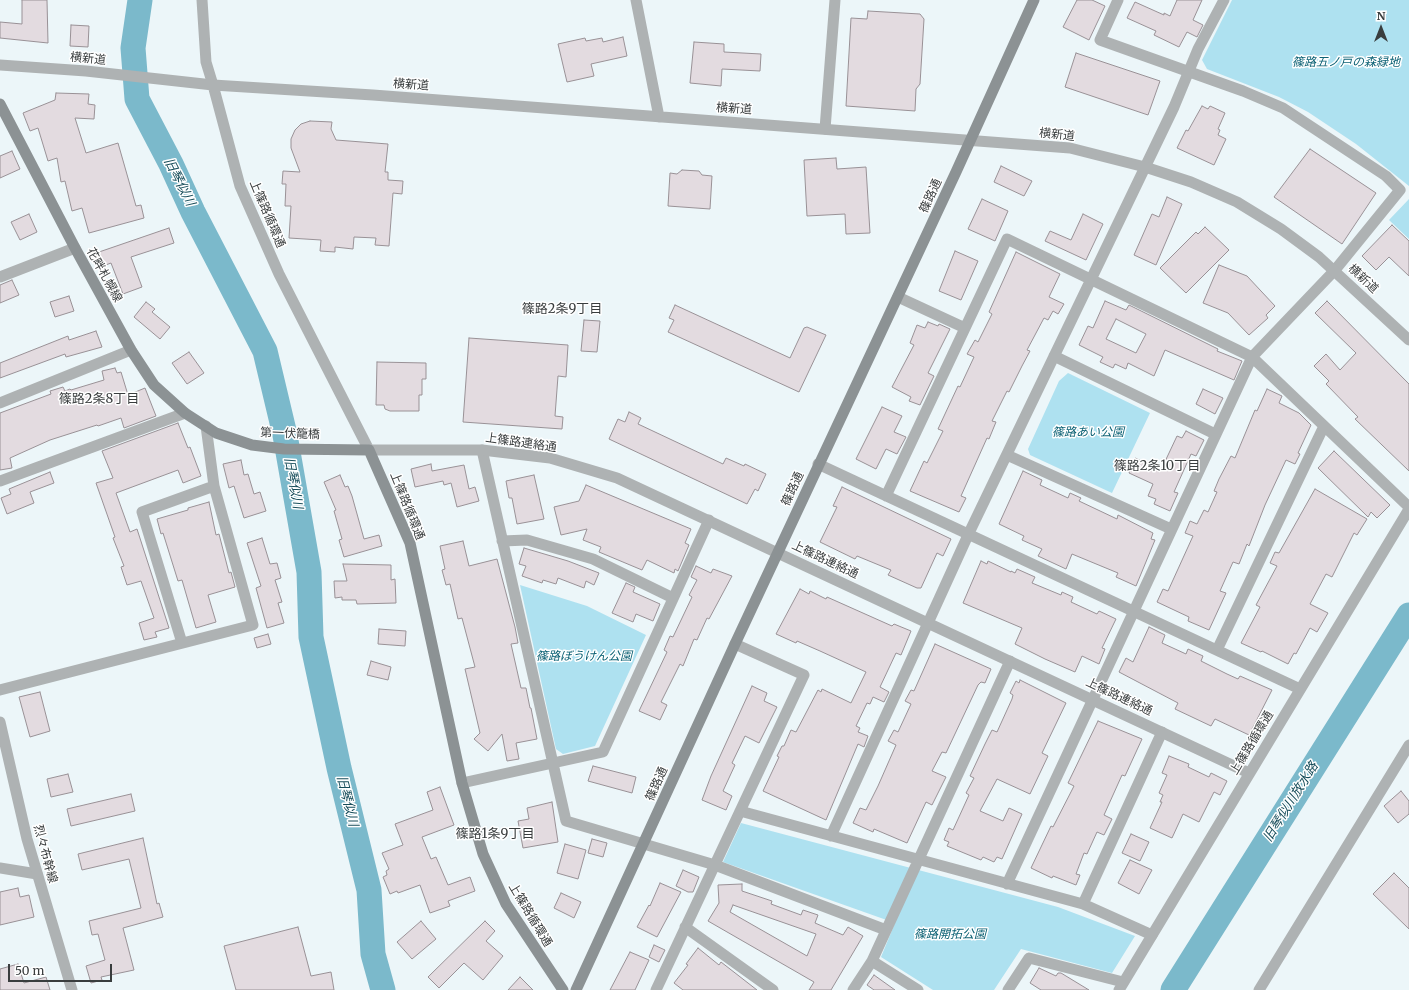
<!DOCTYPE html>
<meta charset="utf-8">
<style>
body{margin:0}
#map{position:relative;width:1409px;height:990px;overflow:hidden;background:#ecf6f9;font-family:Merriweather,serif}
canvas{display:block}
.north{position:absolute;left:1361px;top:8px;width:40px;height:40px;-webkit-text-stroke:3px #fff;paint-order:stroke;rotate:0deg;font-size:11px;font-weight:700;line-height:16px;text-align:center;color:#393d3e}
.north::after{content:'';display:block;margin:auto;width:14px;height:18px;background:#393d3e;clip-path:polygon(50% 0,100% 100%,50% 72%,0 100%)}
.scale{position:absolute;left:8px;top:964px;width:104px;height:18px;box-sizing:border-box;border:2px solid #393d3e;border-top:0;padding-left:5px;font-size:12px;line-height:14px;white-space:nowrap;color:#393d3e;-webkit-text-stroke:3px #fff;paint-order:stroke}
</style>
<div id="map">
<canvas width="1409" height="990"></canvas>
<div class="north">N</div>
<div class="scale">50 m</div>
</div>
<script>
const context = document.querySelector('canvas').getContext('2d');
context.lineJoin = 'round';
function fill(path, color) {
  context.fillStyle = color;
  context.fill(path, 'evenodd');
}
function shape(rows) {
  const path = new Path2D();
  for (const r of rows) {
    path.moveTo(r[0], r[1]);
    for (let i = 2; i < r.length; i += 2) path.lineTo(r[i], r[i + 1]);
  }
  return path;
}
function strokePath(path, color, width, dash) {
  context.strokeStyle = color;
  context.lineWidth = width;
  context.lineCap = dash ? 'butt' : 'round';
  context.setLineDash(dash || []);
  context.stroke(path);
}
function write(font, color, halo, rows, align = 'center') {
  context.font = font + ' Merriweather,"Noto Sans JP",serif';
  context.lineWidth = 3;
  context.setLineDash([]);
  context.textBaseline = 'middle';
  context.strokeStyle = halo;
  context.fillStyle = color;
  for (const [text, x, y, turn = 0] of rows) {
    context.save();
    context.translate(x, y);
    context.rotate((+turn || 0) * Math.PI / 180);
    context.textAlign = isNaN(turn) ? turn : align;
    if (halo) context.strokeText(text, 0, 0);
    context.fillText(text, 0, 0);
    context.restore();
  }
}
fill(shape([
 [1232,0,1409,0,1409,186,1356,144,1308,112,1279,97,1207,69,1202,60],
 [1409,199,1409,239,1389,220],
 [1068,373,1150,413,1112,493,1030,455,1028,449,1059,381],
 [520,585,587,606,646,635,595,746,563,754,556,749],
 [741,823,1058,907,1135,936,1112,973,1021,949,994,990,933,990,881,957,895,923,723,862]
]), '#aee1f0');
strokePath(shape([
 [140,0,133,48,137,99,171,164,193,212,265,351,285,435,309,572,311,637,339,768,369,890,373,954,383,990],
 [1173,990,1409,615]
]), '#7bb9cb', 25);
const building = shape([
 [22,0,47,0,48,43,0,38,0,22,22,24,22,0],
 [1077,0,1092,0,1105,6,1089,40,1063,27,1077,0],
 [1177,0,1202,0,1193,20,1203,25,1197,37,1187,32,1179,47,1154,35,1156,31,1127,18,1135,2,1164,15,1164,13,1170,16,1177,0],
 [868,11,920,14,924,19,920,84,916,89,915,111,846,106,851,18,867,19,868,11],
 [71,25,89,26,88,47,70,46,71,25],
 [623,37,627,56,591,64,594,76,567,82,558,44,585,38,586,41,602,38,603,42,623,37],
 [694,42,724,44,724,52,761,54,760,71,722,69,721,86,690,83,694,42],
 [1076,53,1160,81,1148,115,1065,87,1076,53],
 [56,93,89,94,88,104,95,105,94,119,75,118,86,153,118,143,136,206,141,205,144,218,89,233,82,208,72,211,65,181,61,182,57,158,48,161,38,128,30,131,23,113,55,100,56,93],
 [1202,106,1208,109,1210,106,1225,113,1218,129,1220,130,1218,135,1226,139,1214,165,1177,148,1186,130,1188,131,1202,106],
 [310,121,332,122,331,129,336,140,388,144,385,172,388,172,388,180,403,181,402,194,393,193,389,246,375,245,376,238,354,237,353,249,335,247,335,252,320,251,321,240,289,238,291,206,285,206,286,184,282,184,283,171,300,172,291,148,291,139,295,130,301,124,310,121],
 [1310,149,1376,193,1342,244,1274,197,1310,149],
 [12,151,20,169,0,178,0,156,12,151],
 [836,158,837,169,866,167,870,233,846,234,845,214,807,216,804,160,836,158],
 [1001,166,1032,181,1024,196,994,182,1001,166],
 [682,170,699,171,702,175,712,176,710,209,668,206,670,173,677,174,682,170],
 [1167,197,1182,204,1156,265,1134,255,1152,214,1159,217,1167,197],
 [982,199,1008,211,995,241,968,229,982,199],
 [29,214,37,232,20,240,11,222,29,214],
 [1083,214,1103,224,1086,260,1045,241,1050,231,1071,240,1083,214],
 [1392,225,1409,241,1409,276,1389,257,1376,270,1362,256,1392,225],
 [1205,227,1229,250,1186,293,1160,268,1196,232,1198,234,1205,227],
 [169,228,174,243,131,257,142,287,123,294,111,263,103,266,99,252,169,228],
 [955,251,978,261,961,300,939,291,955,251],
 [1016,252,1060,274,1049,297,1064,304,1058,314,1053,311,1048,320,1044,318,1027,350,1030,351,1022,366,1009,392,1007,391,992,421,996,422,989,439,987,438,961,496,966,498,959,512,910,491,924,461,927,463,943,431,938,429,958,386,960,387,974,357,967,354,975,340,978,342,992,314,989,312,1016,252],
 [1219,265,1247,276,1275,306,1266,315,1268,318,1249,335,1228,313,1203,303,1219,265],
 [12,280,19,295,0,303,0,285,12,280],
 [69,296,74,311,55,317,50,302,69,296],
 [1105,301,1126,310,1129,305,1218,349,1217,351,1242,361,1234,380,1165,350,1154,376,1128,363,1126,369,1115,364,1113,368,1100,362,1103,357,1079,345,1088,326,1093,328,1105,301],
 [1116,319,1146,334,1136,353,1106,339,1116,319],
 [1327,301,1409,384,1409,471,1355,419,1358,417,1326,384,1329,381,1314,366,1326,354,1340,370,1356,353,1315,313,1327,301],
 [146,302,155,309,152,312,170,327,160,339,134,317,146,302],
 [675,305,790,358,804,328,807,327,826,335,799,392,668,332,674,320,669,318,675,305],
 [584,320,600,321,597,352,581,351,584,320],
 [928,322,938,326,939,324,950,329,928,373,934,376,920,405,909,401,911,397,892,387,914,345,910,343,917,325,925,328,928,322],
 [96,331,102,347,66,357,65,354,0,378,0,363,68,336,69,340,96,331],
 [469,338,568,345,566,377,558,376,555,416,563,417,562,429,463,422,469,338],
 [189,352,204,373,187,384,172,363,189,352],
 [377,362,426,363,426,379,422,379,422,395,419,395,419,411,390,411,385,409,384,405,376,405,377,362],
 [115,368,117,373,121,372,128,395,145,388,156,416,124,428,121,418,98,426,97,425,50,440,10,458,12,468,0,470,0,413,51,394,50,391,63,387,65,391,70,389,71,390,104,380,102,371,115,368],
 [1203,389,1223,398,1215,414,1196,404,1203,389],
 [1267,389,1282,396,1279,403,1299,413,1311,425,1298,453,1300,454,1295,464,1286,460,1265,505,1249,546,1247,544,1239,564,1233,562,1220,591,1226,593,1209,630,1188,621,1189,617,1157,602,1163,589,1168,591,1193,536,1185,533,1190,521,1197,524,1204,510,1208,512,1217,492,1214,491,1219,479,1231,456,1235,458,1255,410,1257,411,1267,389],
 [882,407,902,416,894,432,906,437,897,454,886,449,876,469,856,459,882,407],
 [629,412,641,418,638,424,723,464,726,458,744,466,745,464,766,474,758,491,755,489,747,504,609,439,618,419,625,422,629,412],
 [178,423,188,448,190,447,201,476,183,483,178,470,116,493,130,532,137,529,169,628,155,632,157,637,144,640,139,623,154,618,141,581,127,585,121,567,124,566,113,538,115,537,96,483,113,478,102,451,178,423],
 [1186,431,1204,440,1196,456,1191,454,1174,492,1178,493,1170,511,1154,504,1156,499,1148,496,1153,484,1129,473,1135,458,1161,470,1177,436,1182,438,1186,431],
 [1334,451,1390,505,1377,518,1371,512,1368,517,1318,468,1334,451],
 [241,460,244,475,248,474,254,494,260,492,266,511,244,518,234,486,229,488,223,464,241,460],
 [431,464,432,471,464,465,469,489,475,487,479,501,457,507,451,483,444,485,443,481,415,487,411,469,431,464],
 [1023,471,1042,480,1040,485,1068,498,1070,493,1081,498,1079,501,1117,519,1118,515,1153,533,1151,539,1155,540,1136,586,1116,577,1118,573,1072,554,1066,569,1038,556,1042,549,1022,540,1024,536,999,524,1023,471],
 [50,472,54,483,30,492,34,503,7,514,1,498,11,494,9,489,50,472],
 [340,475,345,487,348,486,352,496,364,539,379,535,382,546,344,557,339,540,342,539,334,511,336,510,324,482,340,475],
 [534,475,544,519,517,524,512,498,509,498,506,481,534,475],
 [586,485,691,529,685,543,689,545,678,571,675,569,674,573,647,560,642,570,599,552,601,547,583,540,587,529,561,535,554,507,579,501,586,485],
 [842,487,951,539,943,556,937,553,921,588,917,588,888,575,891,570,857,556,855,559,820,542,837,507,833,506,842,487],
 [1315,489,1367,519,1357,535,1354,533,1332,577,1326,574,1310,604,1328,613,1317,632,1310,628,1296,654,1294,653,1288,664,1262,651,1261,652,1241,643,1260,607,1256,605,1277,566,1270,563,1275,552,1279,553,1315,489],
 [209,502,216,535,219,534,229,573,231,572,235,587,208,595,216,622,196,628,182,580,178,581,163,533,161,534,157,519,188,510,188,508,209,502],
 [262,538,270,564,277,563,281,578,275,580,282,602,278,603,284,623,267,628,256,588,261,586,247,543,262,538],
 [463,541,469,566,497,559,515,627,518,643,511,644,521,688,526,688,530,708,531,708,537,739,516,743,519,759,507,761,502,734,488,751,474,739,480,733,465,669,475,667,462,618,458,619,450,584,446,585,442,570,445,569,440,546,463,541],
 [524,548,568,561,599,573,594,585,586,581,584,588,558,578,556,584,543,580,542,583,522,576,526,566,519,564,524,548],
 [981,561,987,564,988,561,1011,572,1011,571,1015,573,1017,569,1035,577,1032,583,1061,595,1062,592,1073,597,1071,602,1097,614,1099,611,1116,619,1102,648,1105,649,1099,664,1082,656,1075,672,1045,659,1015,644,1022,628,963,603,981,561],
 [343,564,391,565,391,580,395,579,396,603,357,604,356,600,342,600,342,597,335,598,334,581,347,581,343,564],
 [696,566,711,573,713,569,732,576,709,619,707,618,697,640,694,639,683,666,680,664,661,702,667,705,660,720,639,711,667,652,664,650,670,636,673,637,692,597,689,595,697,580,691,577,696,566],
 [626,583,635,587,633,592,660,604,653,621,636,614,633,622,612,613,626,583],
 [800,589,809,594,810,591,826,599,827,597,892,626,894,624,911,631,901,655,896,653,880,687,889,692,884,702,873,697,870,704,867,703,856,726,860,728,858,732,868,736,864,747,858,744,826,820,763,791,779,757,777,756,782,746,784,746,791,730,796,732,818,690,821,692,822,689,851,703,866,672,820,651,797,641,796,643,776,634,800,589],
 [1149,627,1165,635,1162,643,1186,654,1188,649,1203,656,1201,661,1227,674,1238,679,1240,676,1272,690,1249,735,1215,719,1211,726,1175,709,1178,703,1119,672,1126,658,1133,662,1149,627],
 [379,629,406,631,405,646,378,644,379,629],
 [268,634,271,644,257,648,254,638,268,634],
 [935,644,991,669,985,683,981,682,978,685,946,753,942,752,932,771,946,777,932,805,926,802,907,843,874,829,873,832,853,823,860,808,866,810,878,786,896,745,888,741,894,730,898,732,911,704,905,701,911,690,914,691,935,644],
 [371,661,391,667,388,680,367,675,371,661],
 [1020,680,1066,703,1042,753,1048,756,1030,794,997,779,996,781,980,811,1003,821,1009,808,1022,814,1002,859,997,857,994,862,983,857,981,860,947,846,949,842,944,840,949,828,953,830,969,795,966,793,974,778,970,776,985,744,992,730,997,732,1012,699,1013,695,1010,693,1016,681,1019,683,1020,680],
 [752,686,767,693,764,701,777,707,759,743,745,736,732,763,735,765,723,791,732,796,726,810,702,800,711,776,752,686],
 [40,692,50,731,30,737,19,697,40,692],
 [1098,721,1142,739,1125,776,1122,775,1104,815,1112,819,1104,835,1097,832,1087,854,1084,853,1076,874,1080,875,1076,885,1053,876,1052,878,1031,868,1051,826,1053,827,1074,786,1068,783,1098,721],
 [1169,756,1189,764,1188,767,1209,777,1211,773,1227,781,1220,795,1214,792,1199,822,1183,814,1172,838,1150,828,1162,802,1160,802,1163,795,1159,793,1167,775,1162,773,1169,756],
 [593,766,636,777,632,793,588,781,593,766],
 [68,774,73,792,51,797,47,779,68,774],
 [440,787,454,825,422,837,431,859,436,857,448,885,470,877,475,891,448,901,450,906,430,913,420,885,398,893,397,891,390,894,383,877,387,875,386,871,389,869,382,853,403,845,395,824,433,810,427,792,440,787],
 [1401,791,1409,801,1409,814,1398,823,1384,806,1401,791],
 [131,794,135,811,71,826,67,809,131,794],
 [552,802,558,842,523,848,518,821,529,819,527,808,552,802],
 [1131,834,1149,842,1140,861,1122,853,1131,834],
 [143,838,157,904,159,903,163,917,123,928,134,970,101,977,102,980,91,983,86,966,105,960,98,934,92,935,89,921,141,908,129,859,82,870,78,854,143,838],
 [592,839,607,843,603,857,588,853,592,839],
 [565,844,586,850,578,879,557,873,565,844],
 [1130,860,1152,870,1139,894,1118,883,1130,860],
 [683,870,699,877,693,892,688,892,676,886,683,870],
 [1394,873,1409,888,1409,929,1373,894,1394,873],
 [660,883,681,892,657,937,637,927,649,905,650,906,660,883],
 [742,884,742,891,772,901,771,904,801,915,803,910,818,915,815,923,843,935,848,927,863,936,831,990,809,990,814,982,708,921,719,903,718,885,742,884],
 [733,905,816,934,807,956,730,912,733,905],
 [18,888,20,897,29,895,34,917,0,925,0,892,18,888],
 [561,893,581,902,574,918,554,908,561,893],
 [421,921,436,939,412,959,397,942,421,921],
 [485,921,495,931,486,941,503,956,483,980,464,963,439,988,428,977,485,921],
 [298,927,311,976,331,972,334,990,236,990,224,946,298,927],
 [654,945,665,950,659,962,649,957,654,945],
 [698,948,719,965,721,962,757,990,683,990,674,983,688,965,686,964,698,948],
 [630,952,649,960,635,990,610,990,630,952],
 [18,964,24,983,46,977,50,990,0,990,0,969,18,964],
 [1039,968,1056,976,1058,973,1061,973,1089,990,1041,990,1030,983,1039,968],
 [874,975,895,990,874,990,867,985,874,975],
 [520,977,533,990,508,990,520,977]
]);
fill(building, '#e3dbe0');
strokePath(building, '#999196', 1);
strokePath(shape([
 [202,0,206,62,213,85],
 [825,129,835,0],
 [0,277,75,248],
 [898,297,965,328],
 [1054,356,1215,434],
 [0,403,131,350],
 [482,450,566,821,715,865,886,930],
 [1007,455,1171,529],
 [818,464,1300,689],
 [0,481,185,413],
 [886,496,1007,239,1252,357,1409,507],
 [502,541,527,540,593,559,673,598],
 [182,643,142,512,214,486],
 [1217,650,1324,426],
 [0,690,253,625,214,486,206,426],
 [462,783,603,752,709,520],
 [740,811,1083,904,1152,935],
 [831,836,969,533,1174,107,1198,49,1224,0],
 [0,868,37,874],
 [1007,884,1252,357,1335,270,1400,190,1386,176,1283,108,1243,91,1100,40,1118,0],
 [1083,904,1162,732],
 [685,927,773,990],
 [872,961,918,990],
 [656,990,804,675,735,644],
 [853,990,872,961,1010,661],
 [1008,990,1029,958,1123,982],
 [1259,990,1409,745]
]), '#aeb2b3', 11);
strokePath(shape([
 [636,0,659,117],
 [0,65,86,71,213,85,373,95,1070,148,1145,167,1191,182,1237,202,1281,229,1319,257,1409,340],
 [213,85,240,186,279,274,369,450,482,450,550,458,617,478,1249,773],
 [0,722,27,839,72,990],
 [1119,990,1409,509]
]), '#aeb2b3', 11);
strokePath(shape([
 [0,104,75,248,131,350,154,385,185,413,216,433,252,445,284,449,369,450,410,543,462,783,483,854,506,904,563,990],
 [576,990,735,644,956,172,1034,0]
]), '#8c9294', 11);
write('12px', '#393d3e', '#fff', [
 ["横新道",88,59,5],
 ["横新道",411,85,4],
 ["横新道",734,109,4],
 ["横新道",1057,135,6],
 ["篠路通",931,196,-65],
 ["上篠路循環通",267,214,67],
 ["花畔札幌線",104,275,61],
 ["横新道",1363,279,43],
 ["第一伏籠橋",290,434,2],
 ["上篠路連絡通",521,443,8],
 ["篠路通",793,489,-65],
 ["上篠路循環通",407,506,68],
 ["上篠路連絡通",825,560,25],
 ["上篠路連絡通",1119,697,25],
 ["上篠路循環通",1252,743,-59],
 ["篠路通",657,784,-66],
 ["烈々布幹線",45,854,75],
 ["上篠路循環通",530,915,59]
]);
write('italic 12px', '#0d6275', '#fff', [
 ["篠路五ノ戸の森緑地",1346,63],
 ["篠路あい公園",1088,433],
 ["篠路ぼうけん公園",584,657],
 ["篠路開拓公園",950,935]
]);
write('italic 13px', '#164c59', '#fff', [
 ["旧琴似川",179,182,63],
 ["旧琴似川",293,483,80],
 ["旧琴似川",347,801,76],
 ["旧琴似川放水路",1291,802,-58]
]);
write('13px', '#393d3e', '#fff', [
 ["篠路2条9丁目",562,309],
 ["篠路2条8丁目",99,399],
 ["篠路2条10丁目",1157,466],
 ["篠路1条9丁目",495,834]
]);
</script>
